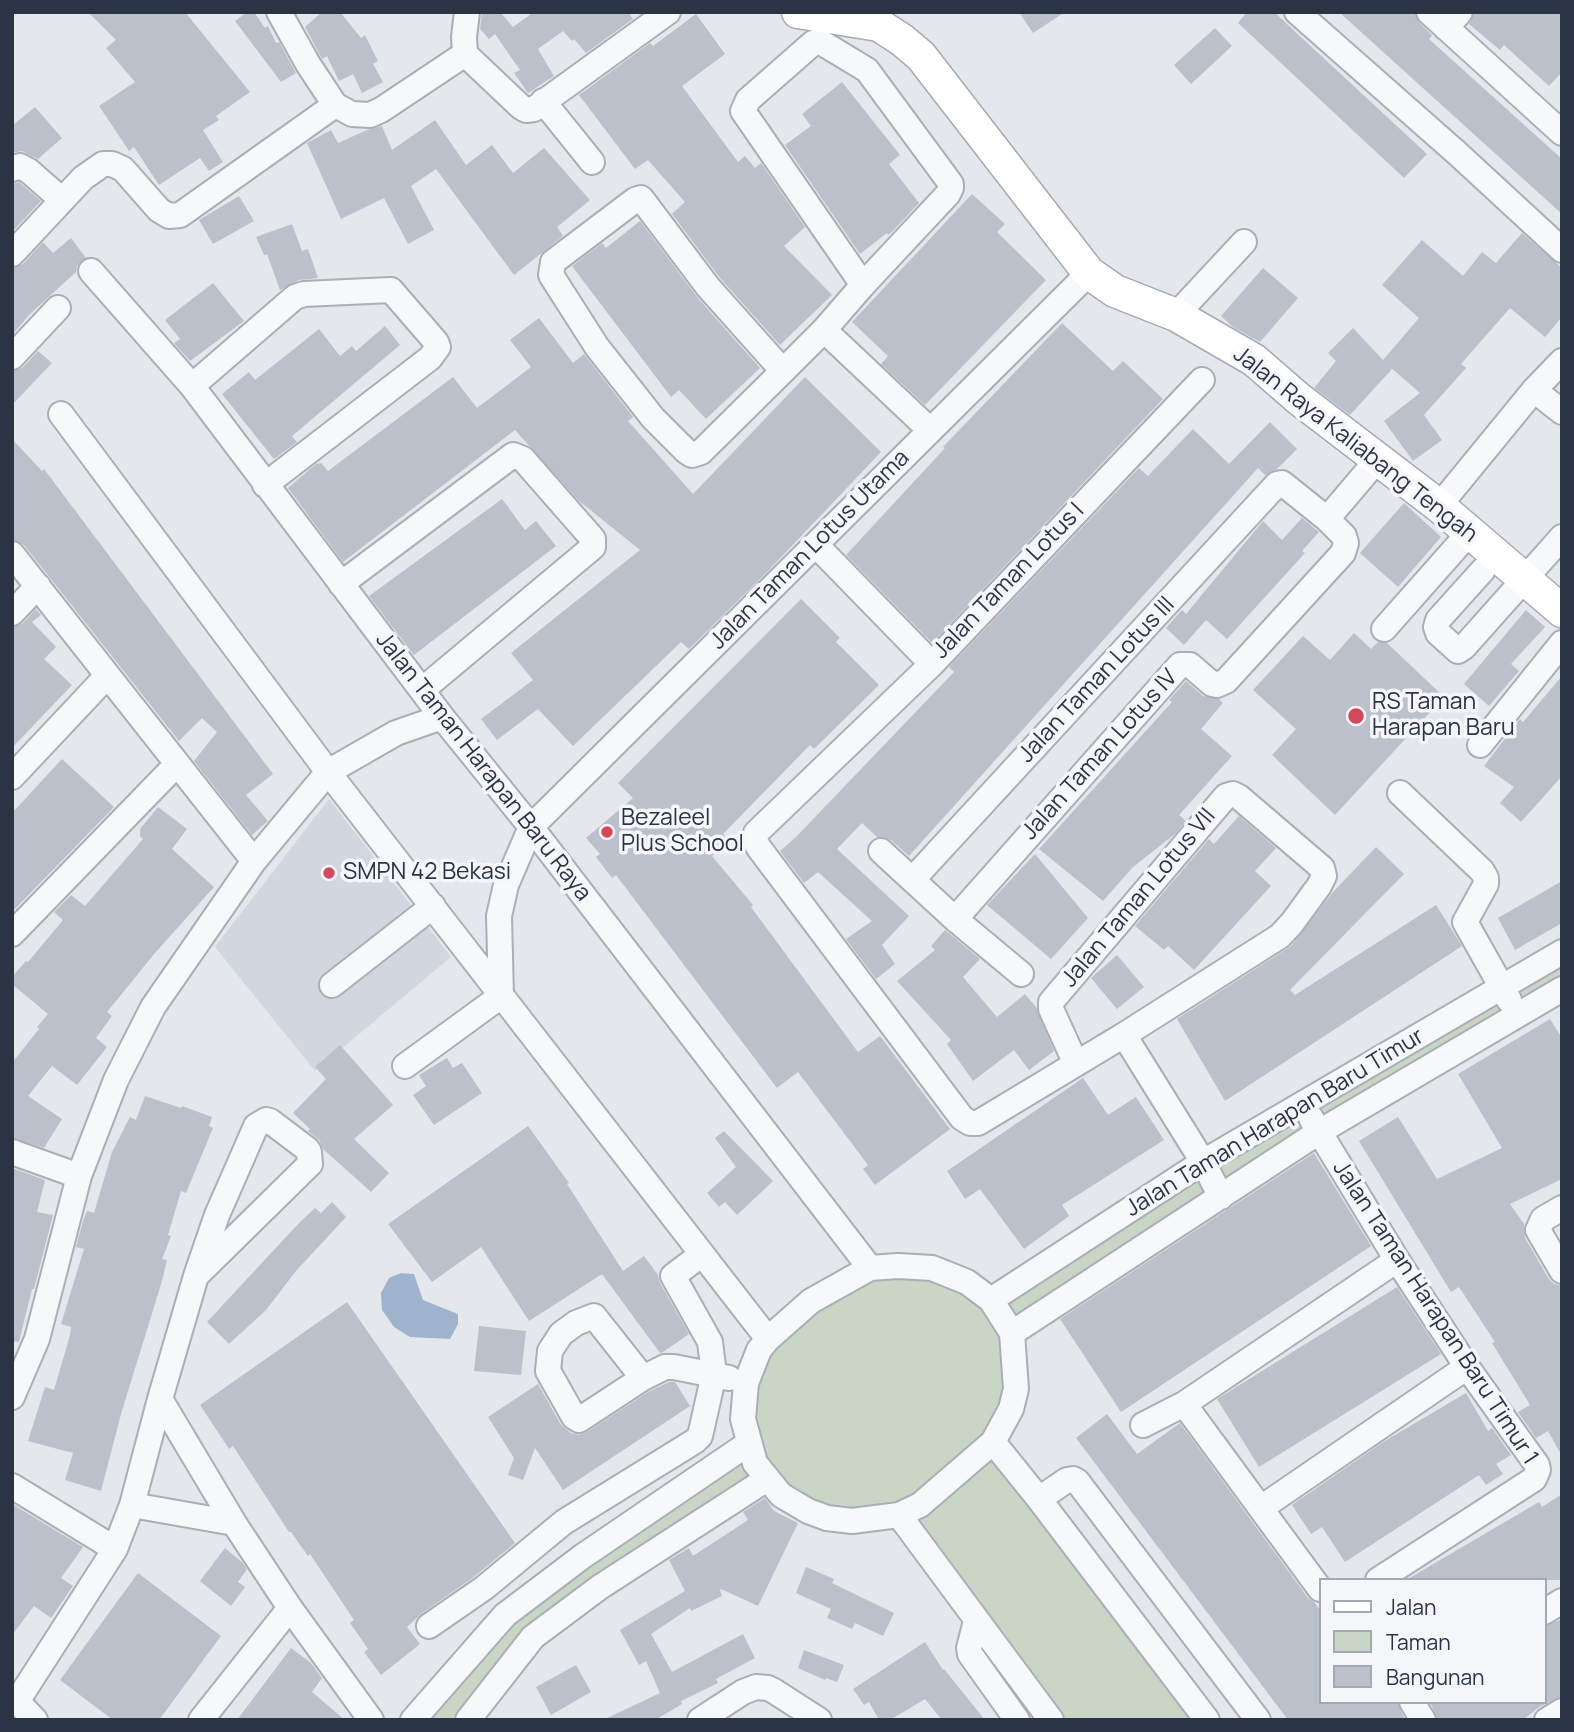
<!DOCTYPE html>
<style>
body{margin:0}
#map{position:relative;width:1574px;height:1732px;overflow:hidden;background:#e4e7ec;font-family:Manrope,sans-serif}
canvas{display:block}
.frame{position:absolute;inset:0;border:14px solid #2b3445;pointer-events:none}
.legend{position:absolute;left:1319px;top:1578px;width:228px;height:126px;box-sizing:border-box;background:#f4f6f9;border:2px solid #a4a8b1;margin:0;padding:9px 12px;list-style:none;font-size:21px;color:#2b3445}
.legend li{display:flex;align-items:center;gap:14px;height:35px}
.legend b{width:35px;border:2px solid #a4a8b1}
</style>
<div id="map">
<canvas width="1574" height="1732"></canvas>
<div class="frame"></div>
<ul class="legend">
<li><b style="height:9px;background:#fff"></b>Jalan</li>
<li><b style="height:19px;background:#c9d6c5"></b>Taman</li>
<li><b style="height:19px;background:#bbc0ca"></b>Bangunan</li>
</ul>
</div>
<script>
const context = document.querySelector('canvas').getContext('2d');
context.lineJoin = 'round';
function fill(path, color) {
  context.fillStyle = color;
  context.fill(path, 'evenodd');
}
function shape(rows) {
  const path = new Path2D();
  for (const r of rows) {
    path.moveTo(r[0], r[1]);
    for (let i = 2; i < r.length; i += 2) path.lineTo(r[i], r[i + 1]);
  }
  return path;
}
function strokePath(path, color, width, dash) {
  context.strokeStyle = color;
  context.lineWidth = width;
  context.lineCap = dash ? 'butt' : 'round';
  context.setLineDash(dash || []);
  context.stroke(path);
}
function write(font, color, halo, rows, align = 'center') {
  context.font = font + ' Manrope,sans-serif';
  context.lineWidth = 7;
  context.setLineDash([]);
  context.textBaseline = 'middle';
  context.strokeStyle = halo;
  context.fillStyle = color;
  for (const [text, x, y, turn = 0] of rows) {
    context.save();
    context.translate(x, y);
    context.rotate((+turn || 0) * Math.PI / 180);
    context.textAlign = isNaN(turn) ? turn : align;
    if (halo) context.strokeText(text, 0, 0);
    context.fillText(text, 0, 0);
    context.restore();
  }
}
fill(shape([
 [329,799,451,957,315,1071,215,947]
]), '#d2d6de');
fill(shape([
 [1562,951,1562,989,1012,1333,1016,1365,993,1443,1207,1720,1051,1720,900,1515,852,1521,767,1479,533,1637,468,1720,413,1720,486,1633,748,1443,746,1383,811,1301,898,1266,991,1300]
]), '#c9d6c5');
fill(shape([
 [401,1273,414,1274,423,1300,458,1314,458,1324,450,1339,410,1337,394,1327,382,1310,381,1293,389,1278]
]), '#9fb4cc');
fill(shape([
 [88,12,185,12,250,92,216,116,219,120,203,130,223,162,209,171,200,158,159,185,134,147,129,151,99,106,135,82,106,48,116,40],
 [247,12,254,12,265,28,268,26,276,43,279,42,296,73,281,82,235,21],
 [322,12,340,12,361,38,365,35,378,61,373,64,383,82,362,93,353,74,339,81,327,56,322,59,305,27],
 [482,12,500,12,513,27,534,12,628,12,633,19,586,53,574,39,572,41,563,31,538,49,554,76,528,93,514,73,520,70,495,34,489,39,480,29],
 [1019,12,1065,12,1033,33],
 [1247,12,1274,12,1427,154,1404,178,1238,23],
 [1339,12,1415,12,1419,22,1432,35,1429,39,1562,159,1562,214],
 [1475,12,1562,12,1562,72,1549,86,1504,45,1500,50,1469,24],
 [696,14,725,54,682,86,738,162,745,156,755,168,761,163,805,227,784,246,832,295,780,345,720,278,672,214,685,202,648,160,635,169,579,95,650,43,653,46],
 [1215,28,1232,46,1191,84,1174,65],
 [842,82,900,155,889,164,919,203,893,231,888,235,887,233,860,254,785,145,811,126,802,114],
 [35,107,62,138,38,159,22,151,12,153,12,126],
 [435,120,466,165,492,145,513,173,544,148,590,200,557,227,563,236,514,275,436,169,411,186,434,230,408,244,384,198,341,219,307,143,331,130,338,143,367,130,382,126,392,150],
 [19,182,41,201,12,232,12,184],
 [972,194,1005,224,997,232,1046,280,925,405,881,364,888,356,852,322],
 [239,196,254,221,213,244,199,220],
 [640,221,697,297,760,368,706,419,679,390,671,397,572,266,602,243,606,248],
 [292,224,302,251,308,249,318,278,299,280,280,290,267,254,264,255,256,237],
 [1522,233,1562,268,1562,317,1545,337,1510,308,1461,364,1466,368,1424,415,1442,440,1413,461,1384,421,1420,393,1389,366,1392,369,1350,415,1314,388,1336,361,1328,353,1353,328,1383,360,1419,318,1382,285,1422,240,1463,276,1482,252,1496,263],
 [71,238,86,258,77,266,76,272,31,313,12,335,12,268,23,264,43,242,53,253],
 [1263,268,1298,298,1260,342,1233,327,1221,316],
 [213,283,244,321,190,361,174,343,180,339,165,320],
 [539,318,573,363,584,354,633,417,628,421,693,494,805,377,881,452,768,571,689,649,681,642,573,746,538,709,497,740,481,719,533,680,511,653,640,550,578,500,515,430,343,562,288,488,316,464,321,463,328,471,453,377,477,408,531,367,510,340],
 [1062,323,1113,371,1123,361,1163,399,932,643,846,555,945,448,943,447],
 [385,326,400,345,292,436,297,442,274,459,222,394,249,372,255,380,319,329,340,356,352,346,356,351],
 [38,351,52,363,12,405,12,371,22,368],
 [1270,422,1297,449,1277,469,1265,475,1258,468,909,856,891,840,877,837,862,823,837,849,909,916,882,945,895,964,876,979,846,939,872,921,818,872,804,883,780,851,795,838,954,672,949,667,1139,468,1148,476,1193,429,1229,464],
 [12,439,42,471,44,469,273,774,246,795,268,821,252,835,194,761,217,732,202,718,179,741,24,545,12,539],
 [502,499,525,530,536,521,556,546,414,655,369,596],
 [1404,503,1441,537,1398,587,1360,553],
 [1302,518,1319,532,1302,551,1305,553,1227,639,1206,620,1184,645,1166,628,1182,610,1186,614,1263,521,1282,540],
 [801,599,840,638,836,642,879,685,814,749,810,745,723,834,728,839,712,856,753,905,751,907,858,1052,880,1036,950,1129,875,1185,863,1169,868,1165,798,1072,777,1088,616,875,612,878,596,857,600,854,586,838,633,798,618,783],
 [36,609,41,615,32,622,56,647,44,659,72,685,12,748,12,627,22,624],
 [1526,610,1545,627,1511,664,1519,671,1489,706,1464,684],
 [1354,633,1371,649,1378,642,1387,643,1444,697,1335,815,1272,755,1296,729,1253,690,1303,636,1330,660],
 [1562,676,1562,776,1521,822,1500,803,1514,787,1484,766,1520,719,1523,722],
 [1186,681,1203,696,1219,699,1223,703,1201,729,1232,756,1179,815,1186,821,1175,834,1133,867,1103,901,1039,849,1172,702,1169,700],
 [62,759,114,807,12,912,12,813],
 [158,807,187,829,172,849,214,887,155,953,107,1012,112,1016,96,1038,107,1047,77,1085,52,1066,28,1096,62,1119,44,1148,12,1138,12,1063,39,1029,37,1027,48,1014,12,984,12,977,26,961,28,962,63,920,54,912,71,895,85,906,143,839,140,836,140,829],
 [1239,816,1276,848,1255,871,1271,886,1194,970,1168,946,1164,950,1135,926,1209,839,1214,844],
 [1376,847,1404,874,1290,990,1295,995,1436,905,1462,946,1225,1101,1177,1019,1291,946,1333,892],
 [1035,854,1088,918,1051,959,987,905],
 [1562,881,1562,923,1515,950,1498,918],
 [945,930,980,959,963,977,997,1017,1025,994,1036,1007,1054,1051,1029,1070,1014,1050,973,1081,947,1044,951,1040,897,981,935,950,931,946],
 [1117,955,1144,987,1117,1009,1091,978],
 [1550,1019,1562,1038,1562,1179,1510,1204,1524,1224,1525,1238,1549,1279,1554,1284,1562,1286,1562,1456,1548,1431,1536,1438,1518,1412,1530,1405,1492,1343,1495,1342,1459,1287,1451,1292,1359,1141,1398,1117,1437,1179,1502,1148,1458,1074],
 [340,1045,393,1105,354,1139,389,1173,371,1192,323,1149,319,1140,308,1131,310,1129,293,1113,326,1079,315,1067],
 [447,1058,453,1068,462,1063,482,1093,434,1125,413,1095,426,1086,419,1075],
 [1083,1078,1108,1115,1136,1097,1164,1140,1062,1205,1069,1216,1024,1249,980,1189,965,1199,947,1171],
 [145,1096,181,1108,182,1106,212,1117,209,1126,213,1128,186,1193,181,1191,168,1235,171,1236,162,1259,167,1260,162,1281,121,1414,101,1491,65,1480,73,1453,28,1441,45,1387,54,1390,70,1335,71,1327,61,1324,84,1249,76,1247,83,1221,87,1211,94,1213,112,1152,130,1117,136,1120],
 [528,1126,569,1183,567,1184,623,1271,644,1256,658,1275,660,1283,689,1334,663,1352,660,1353,602,1274,529,1321,481,1247,432,1282,388,1224],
 [724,1131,773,1181,737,1215,725,1202,719,1207,707,1193,736,1167,715,1138],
 [1314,1153,1371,1246,1121,1412,1060,1319],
 [12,1168,45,1180,37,1212,53,1215,34,1289,32,1289,19,1342,12,1341],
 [332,1202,346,1217,296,1271,266,1310,229,1344,207,1322,299,1223,315,1208,321,1213],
 [1397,1287,1441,1354,1259,1467,1217,1399],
 [347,1302,515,1543,475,1576,421,1614,407,1627,420,1644,381,1675,364,1652,368,1649,350,1623,354,1620,310,1554,308,1556,291,1532,289,1532,233,1446,229,1449,200,1405],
 [479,1326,526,1331,521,1375,474,1371],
 [669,1382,675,1382,690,1406,563,1490,535,1448,523,1480,508,1475,514,1458,488,1417,538,1384,561,1425,571,1433,579,1435,587,1432,650,1391],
 [1466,1393,1488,1431,1492,1428,1511,1455,1496,1464,1503,1474,1486,1485,1479,1475,1345,1562,1322,1527,1311,1534,1292,1505,1383,1442],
 [1107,1414,1137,1454,1180,1423,1308,1598,1315,1603,1320,1610,1320,1702,1397,1702,1405,1720,1288,1720,1076,1438],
 [1562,1494,1562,1580,1406,1580,1539,1502,1542,1507],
 [765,1498,774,1511,798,1523,758,1606,721,1589,720,1590,722,1596,691,1611,690,1608,651,1634,672,1672,743,1634,755,1658,716,1679,718,1683,681,1701,682,1704,655,1720,603,1720,660,1693,646,1661,639,1665,620,1630,685,1591,669,1560,689,1548,693,1556,748,1520,743,1512],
 [12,1504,83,1547,61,1578,73,1586,51,1618,34,1606,12,1635],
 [225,1548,242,1562,247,1569,238,1582,245,1587,231,1606,200,1581],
 [806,1567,834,1579,832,1583,894,1613,883,1636,855,1623,852,1629,827,1618,831,1609,796,1593],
 [138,1573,221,1636,159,1720,113,1720,60,1680],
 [1562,1619,1562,1696,1539,1707,1523,1720,1438,1720,1430,1702,1544,1702,1544,1627],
 [925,1642,943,1670,944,1669,985,1720,942,1720,925,1699,890,1720,879,1720,869,1702,864,1705,853,1689],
 [291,1648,311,1663,322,1678,312,1692,345,1720,237,1720],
 [804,1650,844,1665,837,1682,826,1678,825,1680,798,1668],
 [576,1665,591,1692,551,1715,536,1687]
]), '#bbc0ca');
const minor = shape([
 [279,12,308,64,335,105,352,114,370,115,381,110,465,54,464,37,467,12],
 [1297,12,1458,154,1562,250],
 [1429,12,1562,133],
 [1446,28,1460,12],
 [465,54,521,107,526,110,534,109,668,12],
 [543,101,592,162],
 [12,169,20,166,29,171,62,200],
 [12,254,83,178,103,164,112,164,123,169,159,210,169,216,180,215,335,105],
 [91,271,192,386,442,717,531,827,870,1268],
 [1176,315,1244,242],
 [824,330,930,430],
 [12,357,58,308],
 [783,371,708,287,641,198,635,200,553,262,551,275,597,347,653,418,686,451,692,455,701,452,783,371,824,330,863,285,948,194,951,188,951,184,867,70,819,41,813,43,748,100,743,111,863,285],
 [192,386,295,297,304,294,391,290,436,342,438,347,430,358,265,485],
 [1534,390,1562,412],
 [61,414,328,772,768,1339],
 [1439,506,1534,390,1562,361],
 [1327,519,1378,459],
 [816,545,932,664],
 [12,554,254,861],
 [1483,570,1438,620,1436,627,1438,633,1458,651,1464,647,1562,537],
 [341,584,513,455,523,459,593,539,593,547,422,690],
 [12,613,38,586],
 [1384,629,1469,533],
 [1480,745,1562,643],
 [12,777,107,676],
 [1400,793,1482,871,1486,878,1486,884,1465,922,1509,1000],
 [881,851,955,919,1021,974],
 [913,879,1277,484,1282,483,1327,519,1344,536,1346,543,1343,553,1226,681,1217,685,1212,684,1190,665,1180,665,955,919],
 [12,934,177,764],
 [332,985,433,906],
 [1124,1035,1203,1162,1221,1197],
 [1076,1064,1051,1009,1051,1002,1226,796,1233,794,1239,797,1322,868,1324,876,1319,886,1292,923,1280,936,1124,1035,978,1123,970,1123,962,1118,759,848,755,841,756,833,932,664,1202,380],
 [405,1066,501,996,499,916,506,885,531,827,1089,273],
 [1311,1118,1397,1260,1467,1367,1537,1465,1538,1470,1534,1479,1378,1580],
 [12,1152,79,1176],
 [1562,1208,1543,1219,1538,1230,1562,1271],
 [898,1266,932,1268,967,1282,991,1300,1012,1333,1016,1389,1011,1409,993,1442,920,1505,899,1515,852,1521,827,1518,808,1511,781,1495,755,1463,743,1419,746,1383,759,1350,768,1339,811,1301,870,1268,898,1266],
 [991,1300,1203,1162,1562,952],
 [1012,1333,1319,1132,1562,989],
 [643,1378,594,1316,576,1323,561,1334,550,1351,548,1371,574,1417,579,1420,643,1378,665,1367,674,1367,729,1378],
 [12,1397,37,1339,79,1176,116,1080,153,1007,254,861,328,772,396,733,442,717],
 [160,1399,234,1523,290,1608,371,1720],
 [1184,1404,1320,1589],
 [1143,1425,1184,1404,1397,1260],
 [993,1442,1039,1499,1207,1720],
 [12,1486,115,1549],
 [1039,1499,1067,1480,1073,1479,1077,1481,1258,1720],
 [132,1505,234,1523],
 [1261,1508,1467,1367],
 [899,1515,1051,1720],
 [1544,1612,1562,1601],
 [976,1621,969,1648,970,1654,1017,1720],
 [429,1626,484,1588,564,1522,695,1441,700,1436,714,1374,710,1342,673,1276,702,1254],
 [12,1696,35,1720],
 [18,1700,115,1549,132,1505,160,1399,196,1276,217,1215,256,1126,266,1120,270,1121,307,1149,309,1152,310,1164,196,1276],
 [1412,1702,1423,1720],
 [201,1720,290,1608],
 [413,1720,505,1615,583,1556,749,1443],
 [468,1720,533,1637,600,1587,767,1479],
 [700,1720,743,1692,756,1687,768,1688,774,1691,819,1720],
 [1547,1720,1562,1711]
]);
const major = shape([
 [798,12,879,25,902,40,921,56,1089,273,1115,291,1176,315,1254,360,1299,399,1439,506,1562,611]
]);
strokePath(minor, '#a9aeb7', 28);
strokePath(major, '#a3abb8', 35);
strokePath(minor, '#f7f8fa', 24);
strokePath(major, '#fff', 32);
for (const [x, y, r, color] of [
 [1356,716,9,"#d1495b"],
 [607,832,7,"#d1495b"],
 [329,873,7,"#d1495b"]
]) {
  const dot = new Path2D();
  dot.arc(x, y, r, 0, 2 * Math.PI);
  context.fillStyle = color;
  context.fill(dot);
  strokePath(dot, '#f4f6f9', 2.5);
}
write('23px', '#2b3445', '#f4f6f9', [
 ["Jalan Raya Kaliabang Tengah",1355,445,38],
 ["Jalan Taman Lotus Utama",810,550,-45],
 ["Jalan Taman Lotus I",1009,581,-46],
 ["Jalan Taman Lotus III",1097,680,-47],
 ["Jalan Taman Lotus IV",1100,755,-48],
 ["Jalan Taman Harapan Baru Raya",483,767,52],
 ["Jalan Taman Lotus VII",1139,898,-50],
 ["Jalan Taman Harapan Baru Timur",1275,1123,-31],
 ["Jalan Taman Harapan Baru Timur 1",1435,1313,57]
]);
write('23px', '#2b3445', '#f4f6f9', [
 ["RS Taman",1372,703],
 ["Harapan Baru",1372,729],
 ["Bezaleel",621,819],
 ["Plus School",621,845],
 ["SMPN 42 Bekasi",343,873]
], 'left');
</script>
